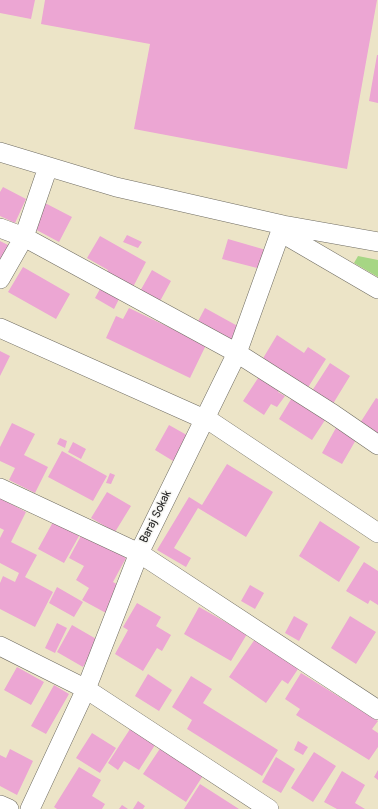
<!DOCTYPE html>
<style>
body{margin:0}
canvas{display:block;background:#ece4c7}
</style>
<canvas width="378" height="809"></canvas>
<script>
const context = document.querySelector('canvas').getContext('2d');
context.lineJoin = 'round';
function fill(path, color) {
  context.fillStyle = color;
  context.fill(path, 'evenodd');
}
function shape(rows) {
  const path = new Path2D();
  for (const r of rows) {
    path.moveTo(r[0], r[1]);
    for (let i = 2; i < r.length; i += 2) path.lineTo(r[i], r[i + 1]);
  }
  return path;
}
function strokePath(path, color, width, dash) {
  context.strokeStyle = color;
  context.lineWidth = width;
  context.lineCap = dash ? 'butt' : 'round';
  context.setLineDash(dash || []);
  context.stroke(path);
}
function write(font, color, halo, rows, align = 'center') {
  context.font = font + ' Pangolin,sans-serif';
  context.lineWidth = 3;
  context.setLineDash([]);
  context.textBaseline = 'middle';
  context.strokeStyle = halo;
  context.fillStyle = color;
  for (const [text, x, y, turn = 0] of rows) {
    context.save();
    context.translate(x, y);
    context.rotate((+turn || 0) * Math.PI / 180);
    context.textAlign = isNaN(turn) ? turn : align;
    if (halo) context.strokeText(text, 0, 0);
    context.fillText(text, 0, 0);
    context.restore();
  }
}
fill(shape([
 [358,256,378,260,378,277,354,263]
]), '#a6d684');
fill(shape([
 [0,0,35,0,31,19,0,13],
 [45,0,377,0,347,169,134,129,150,44,41,24],
 [377,55,378,55,378,103,369,101],
 [3,187,26,199,15,223,0,216,0,192],
 [45,203,72,217,59,242,31,227],
 [127,235,142,242,138,248,123,242],
 [100,236,146,262,132,289,106,274,108,270,87,258],
 [228,239,266,250,261,269,222,259],
 [0,241,10,246,0,264],
 [23,267,70,294,56,319,8,292],
 [152,270,171,281,159,303,139,293],
 [100,289,119,299,114,309,95,298],
 [129,308,206,345,190,378,106,338,116,316,123,319],
 [205,308,243,329,234,346,196,325],
 [277,335,304,353,308,347,326,359,307,389,262,360],
 [0,351,10,356,0,376],
 [330,363,350,376,331,407,310,394],
 [262,372,283,386,278,392,285,396,277,407,271,404,264,415,243,401],
 [293,396,327,417,312,440,279,419],
 [376,398,378,399,378,435,360,423],
 [12,423,35,434,24,455,48,467,35,493,9,480,15,468,0,461,0,447],
 [169,425,192,438,178,464,155,450],
 [337,426,357,438,342,464,322,453],
 [60,438,67,441,65,448,57,444],
 [73,442,86,449,81,459,68,452],
 [62,451,107,476,93,501,48,477],
 [227,464,273,492,246,537,198,508,174,548,191,558,186,567,157,550,189,497,202,505],
 [110,473,115,475,111,484,106,483],
 [107,492,131,506,115,532,91,518],
 [0,498,26,512,11,542,37,555,25,577,53,592,35,627,0,609,0,583,3,576,15,582,19,573,0,563,0,538,4,530,0,528],
 [320,521,360,547,339,582,299,556],
 [53,522,79,536,64,563,38,549],
 [82,534,126,558,113,582,120,586,106,613,82,600,89,588,76,580,84,566,69,558],
 [364,562,378,571,378,605,370,600,368,604,346,591],
 [250,585,264,593,255,609,241,601],
 [57,587,83,602,74,617,49,603],
 [137,603,161,617,156,626,171,635,162,651,157,648,143,671,115,654,128,630,123,627],
 [199,607,247,634,231,661,184,634],
 [294,616,308,624,299,641,285,633],
 [350,616,376,632,356,664,331,648],
 [57,623,67,628,55,653,45,648],
 [72,625,98,640,83,667,57,652],
 [255,639,298,669,288,684,282,680,266,703,229,677],
 [17,667,44,682,31,705,4,690],
 [301,673,378,721,372,729,378,733,378,747,369,760,296,715,300,709,285,699],
 [148,674,172,690,159,711,135,696],
 [191,676,212,689,203,703,278,750,262,776,187,729,192,720,172,707],
 [54,685,69,694,46,734,31,726],
 [130,729,155,745,139,770,124,761,118,770,108,763],
 [92,733,116,748,100,773,76,758],
 [298,741,308,747,303,755,294,750],
 [161,747,204,774,186,802,143,774],
 [10,749,33,761,17,795,0,786,0,755,6,758],
 [314,752,336,766,313,802,291,788],
 [276,757,295,769,281,793,262,782],
 [79,767,101,780,92,796,105,804,102,809,57,809,54,807],
 [378,770,378,780,374,777],
 [342,771,365,785,355,803,365,809,337,809,324,802],
 [200,784,239,809,184,809],
 [138,801,145,806,143,809,133,809],
 [122,805,128,809,119,809]
]), '#eca6d3');
const minor = shape([
 [0,152,116,187,283,225,378,242],
 [0,228,24,237,237,353,333,414,378,445],
 [282,233,378,289],
 [0,279,24,237,48,167],
 [0,328,213,423,378,533],
 [0,488,139,553,378,710],
 [0,646,86,689,269,809],
 [0,805,9,809],
 [30,809,86,689,139,553,237,353,283,225]
]);
strokePath(minor, '#6f6c62', 20);
strokePath(minor, '#fff', 19);
write('12px', '#2b2b2b', '#f6f6f2', [
 ["Baraj Sokak",156,517,-64]
]);
</script>
